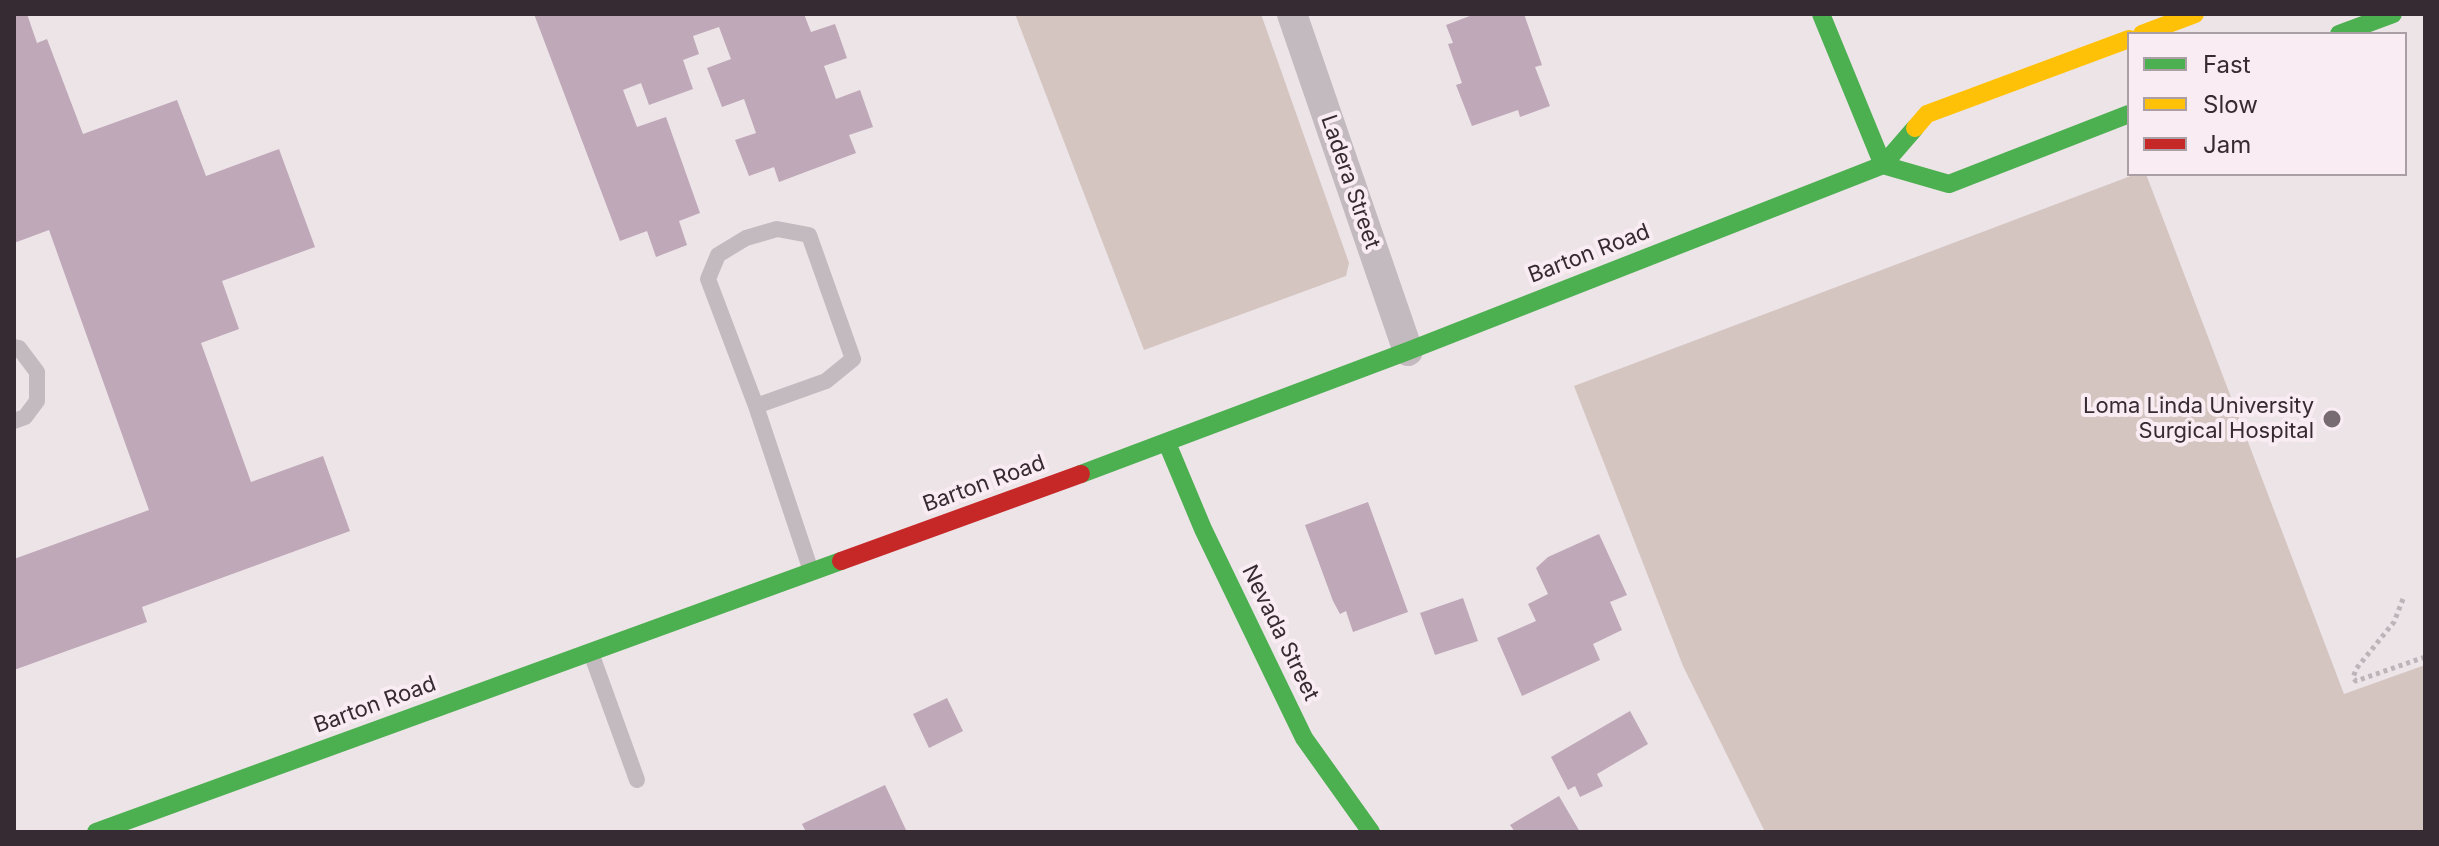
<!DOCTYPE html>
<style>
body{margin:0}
#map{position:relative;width:2439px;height:846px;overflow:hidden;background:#ede4e8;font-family:Inter,sans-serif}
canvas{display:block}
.frame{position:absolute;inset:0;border:16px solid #372b33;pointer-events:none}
.legend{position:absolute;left:2127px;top:32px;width:280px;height:144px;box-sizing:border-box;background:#f9ecf2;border:2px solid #ab9fa6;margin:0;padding:10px 14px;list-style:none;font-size:24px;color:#372b33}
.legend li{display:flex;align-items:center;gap:16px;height:40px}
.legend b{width:40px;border:2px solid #ab9fa6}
</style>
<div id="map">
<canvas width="2439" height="846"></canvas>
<div class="frame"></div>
<ul class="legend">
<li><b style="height:10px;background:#4caf50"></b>Fast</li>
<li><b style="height:10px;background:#ffc107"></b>Slow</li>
<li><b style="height:10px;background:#c62828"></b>Jam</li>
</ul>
</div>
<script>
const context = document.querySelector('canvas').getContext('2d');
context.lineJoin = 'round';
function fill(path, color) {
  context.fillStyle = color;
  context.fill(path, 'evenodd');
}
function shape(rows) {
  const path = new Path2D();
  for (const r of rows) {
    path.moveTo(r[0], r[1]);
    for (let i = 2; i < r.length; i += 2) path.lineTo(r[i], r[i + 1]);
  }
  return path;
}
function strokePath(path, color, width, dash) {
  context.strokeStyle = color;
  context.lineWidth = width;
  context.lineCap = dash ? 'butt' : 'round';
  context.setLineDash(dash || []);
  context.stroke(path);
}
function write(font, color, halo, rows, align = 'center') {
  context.font = font + ' Inter,sans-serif';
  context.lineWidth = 8;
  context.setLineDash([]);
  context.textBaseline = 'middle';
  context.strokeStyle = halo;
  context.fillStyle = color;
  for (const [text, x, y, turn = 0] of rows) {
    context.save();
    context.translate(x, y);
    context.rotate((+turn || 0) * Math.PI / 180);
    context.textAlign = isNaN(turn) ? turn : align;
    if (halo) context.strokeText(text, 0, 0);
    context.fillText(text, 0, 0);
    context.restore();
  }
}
fill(shape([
 [1015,14,1261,14,1349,263,1346,276,1144,350],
 [2136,174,2146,174,2344,694,2425,665,2425,832,1765,832,1683,666,1574,386]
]), '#d4c5c1');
fill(shape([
 [14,14,27,14,37,43,47,39,83,134,177,100,206,176,279,149,315,247,222,281,239,329,201,343,251,482,323,456,350,531,142,607,147,622,14,670,14,559,149,510,49,230,14,243],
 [534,14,804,14,811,32,835,24,847,58,824,66,836,99,860,90,873,127,849,135,856,153,779,182,774,167,749,176,735,140,756,133,744,99,722,107,707,68,731,59,719,27,693,36,699,54,683,60,693,89,649,105,641,83,623,90,637,127,666,117,700,213,679,221,687,245,656,257,647,231,620,241],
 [1475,14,1509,16,1524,14,1542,65,1535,67,1550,106,1520,117,1518,110,1472,126,1456,85,1462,83,1448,44,1453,43,1446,25],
 [1368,502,1408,612,1353,632,1346,611,1340,614,1333,601,1305,525],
 [1599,534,1627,595,1610,602,1622,630,1593,644,1600,660,1522,696,1497,638,1536,621,1528,604,1548,594,1536,568,1548,557],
 [1463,598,1478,641,1435,655,1420,613],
 [947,698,963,731,929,748,913,714],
 [1630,711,1648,744,1597,774,1603,786,1580,797,1575,786,1568,790,1551,757],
 [885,785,907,832,806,832,802,824],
 [1559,796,1580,832,1515,832,1510,825]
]), '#bfa8b8');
strokePath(shape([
 [2403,599,2394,622,2356,669,2353,678,2356,681,2425,657]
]), '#bdb4b9', 5, [4, 4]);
strokePath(shape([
 [14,347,19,348,37,372,37,401,25,417,14,421],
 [756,406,826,381,853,359,809,235,777,229,746,238,718,255,708,279,756,406,811,571],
 [591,653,637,780]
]), '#c3babf', 16);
strokePath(shape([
 [1292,14,1408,351]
]), '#c3babf', 30);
strokePath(shape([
 [1821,14,1883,165],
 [2339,34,2393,14],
 [1883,165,1949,184,2129,114],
 [1167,443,1203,529,1304,738,1371,832],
 [1081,474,1408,351,1883,165,1915,128],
 [96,832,841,561]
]), '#4caf50', 18);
strokePath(shape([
 [2142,34,2195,14],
 [1915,128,1927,114,2129,39]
]), '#ffc107', 18);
strokePath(shape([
 [841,561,1081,474]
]), '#c62828', 18);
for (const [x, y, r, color] of [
 [2332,419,10,"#776c72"]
]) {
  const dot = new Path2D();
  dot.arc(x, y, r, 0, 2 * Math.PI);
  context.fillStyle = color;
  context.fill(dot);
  strokePath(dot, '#f9ecf2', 3);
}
write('22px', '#372b33', '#f9ecf2', [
 ["Ladera Street",1350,182,71],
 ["Barton Road",1589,254,-21],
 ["Barton Road",984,484,-20],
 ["Nevada Street",1280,633,64],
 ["Barton Road",375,705,-20]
]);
write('22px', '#372b33', '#f9ecf2', [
 ["Loma Linda University",2314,406],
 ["Surgical Hospital",2314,431]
], 'right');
</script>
